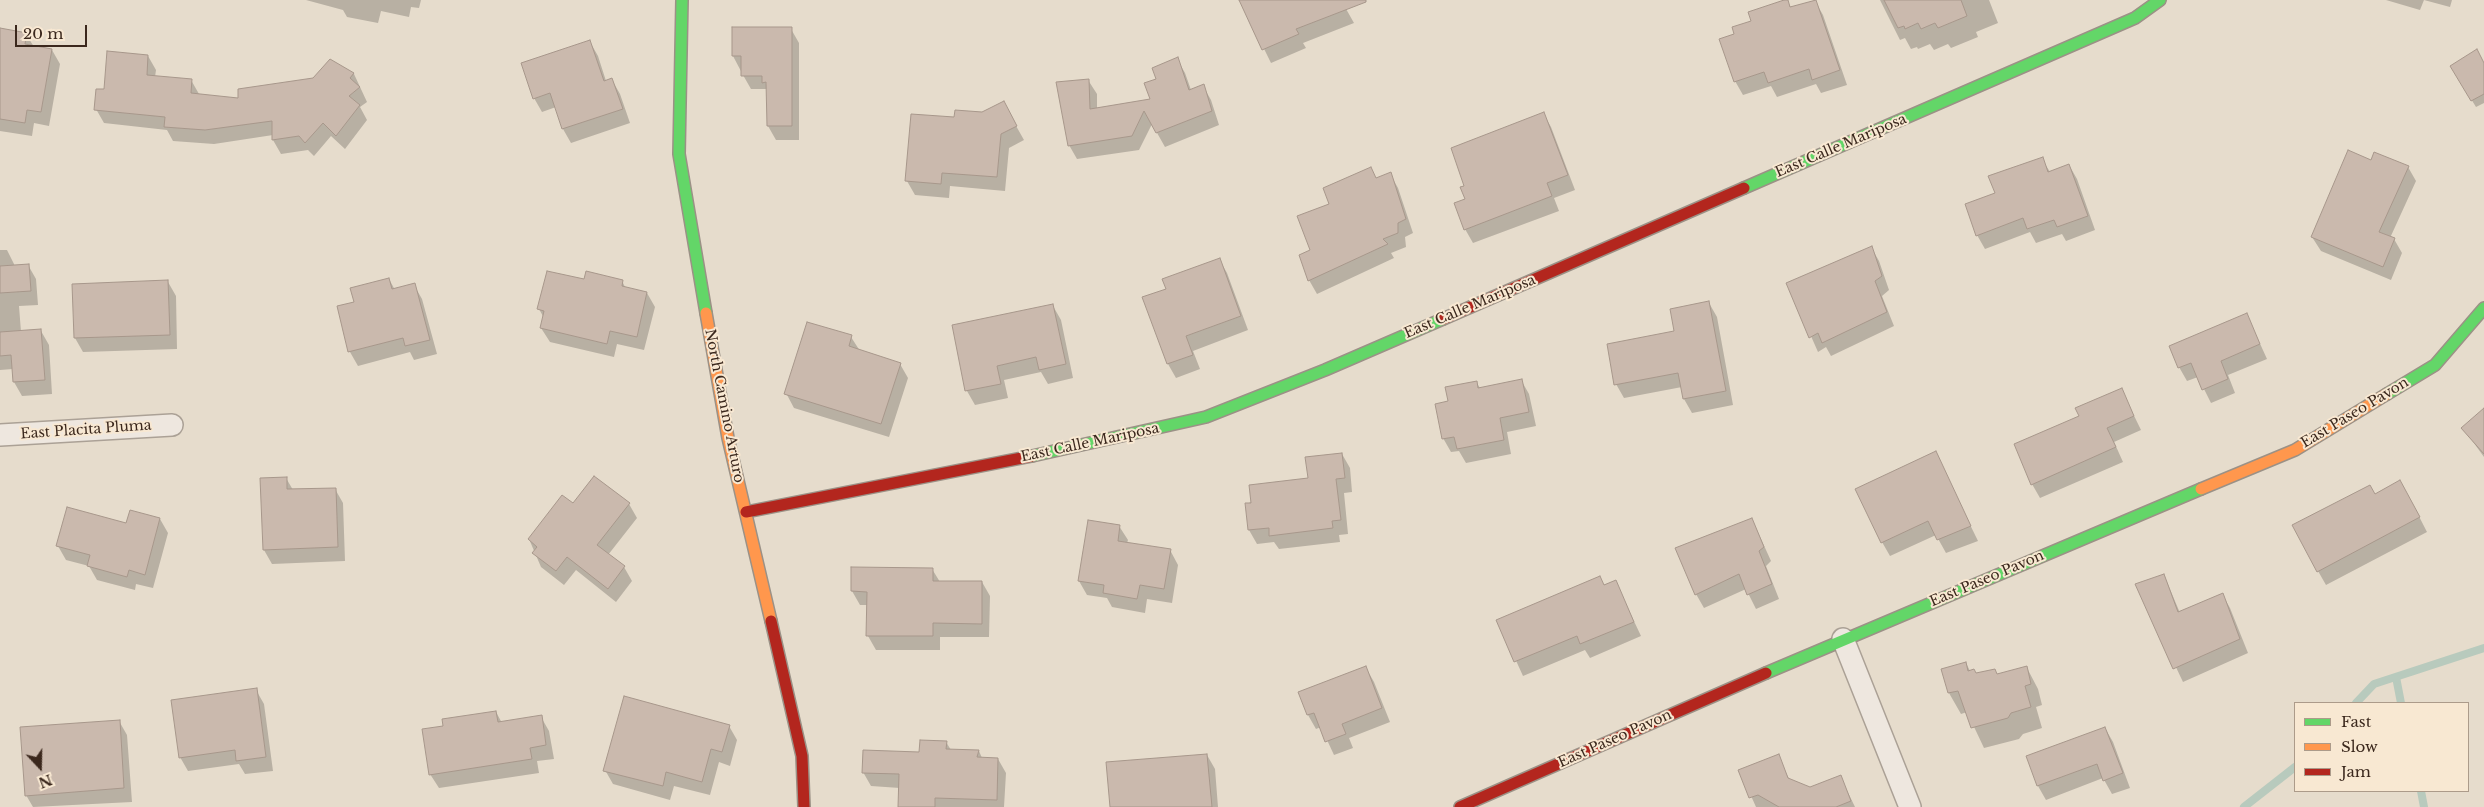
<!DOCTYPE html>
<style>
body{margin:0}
#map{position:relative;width:2484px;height:807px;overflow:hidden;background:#e6dccc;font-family:"Libre Baskerville",serif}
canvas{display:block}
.legend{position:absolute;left:2294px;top:702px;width:175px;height:90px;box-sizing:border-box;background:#f8e8d2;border:1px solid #ac9b8a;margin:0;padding:6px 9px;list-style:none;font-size:15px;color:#3b281d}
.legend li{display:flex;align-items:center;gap:10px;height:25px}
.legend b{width:25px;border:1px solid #ac9b8a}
.north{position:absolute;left:15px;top:742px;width:50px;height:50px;-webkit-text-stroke:4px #f8e8d2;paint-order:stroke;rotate:159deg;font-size:14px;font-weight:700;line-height:20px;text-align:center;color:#3b281d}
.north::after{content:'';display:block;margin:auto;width:18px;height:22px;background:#3b281d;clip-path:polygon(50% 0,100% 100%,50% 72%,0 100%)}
.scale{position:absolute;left:15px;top:25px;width:72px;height:22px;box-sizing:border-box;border:2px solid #3b281d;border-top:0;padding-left:6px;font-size:15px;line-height:18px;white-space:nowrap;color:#3b281d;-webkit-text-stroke:4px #f8e8d2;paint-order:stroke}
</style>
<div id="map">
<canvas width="2484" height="807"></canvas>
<ul class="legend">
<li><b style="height:6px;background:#63d668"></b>Fast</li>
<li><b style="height:6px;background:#ff974d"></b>Slow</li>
<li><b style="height:6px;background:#b3261e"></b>Jam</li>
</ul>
<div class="north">N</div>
<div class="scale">20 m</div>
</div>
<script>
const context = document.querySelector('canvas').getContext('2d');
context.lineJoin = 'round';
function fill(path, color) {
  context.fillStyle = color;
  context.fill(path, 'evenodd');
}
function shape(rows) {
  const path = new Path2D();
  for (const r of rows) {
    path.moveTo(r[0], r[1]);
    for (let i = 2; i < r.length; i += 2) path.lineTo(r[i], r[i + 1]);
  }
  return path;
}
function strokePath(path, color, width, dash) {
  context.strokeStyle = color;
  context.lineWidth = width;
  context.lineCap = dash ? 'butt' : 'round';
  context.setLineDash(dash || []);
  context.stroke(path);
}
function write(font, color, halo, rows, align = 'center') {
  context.font = font + ' "Libre Baskerville",serif';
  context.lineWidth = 4;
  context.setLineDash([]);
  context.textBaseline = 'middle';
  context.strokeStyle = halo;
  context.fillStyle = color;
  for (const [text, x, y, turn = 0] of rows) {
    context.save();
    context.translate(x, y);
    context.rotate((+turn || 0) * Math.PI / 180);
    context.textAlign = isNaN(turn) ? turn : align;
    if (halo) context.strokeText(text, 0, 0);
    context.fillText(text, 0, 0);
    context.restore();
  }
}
fill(shape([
 [306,0,421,0,419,8,411,7,409,17,381,11,378,23,347,17,343,10],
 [1240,0,1341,0,1354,23,1303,43,1306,48,1271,63],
 [1787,0,1791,8,1815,1,1823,15,1847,85,1821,93,1816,84,1777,97,1771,86,1743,95,1735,81,1736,35],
 [1880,0,1989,0,1998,23,1976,32,1978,37,1951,48,1948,44,1934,50,1930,44,1918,49,1917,47,1911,49,1905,38,1900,40],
 [2386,0,2424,0,2420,10],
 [2424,0,2452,0,2450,7],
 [0,29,26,34,34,47,52,50,60,64,49,126,34,123,32,136,0,131],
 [733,29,791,29,799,43,799,140,776,140,768,126,767,89,751,89,743,75,733,56],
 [590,42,598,56,606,81,612,80,620,94,630,123,571,143,563,129,556,107,542,112,534,98],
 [148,56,156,70,155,77,191,80,199,94,239,100,314,79,330,61,354,74,367,102,360,107,367,120,345,149,331,136,314,156,308,150,281,154,273,140,273,135,214,144,173,141,167,130,104,123,96,109,105,91],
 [1177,59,1185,73,1191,90,1203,86,1211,100,1219,125,1165,147,1152,124,1139,150,1077,159,1069,145,1088,80,1097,94,1097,109,1151,100,1158,80],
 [2484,65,2484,103,2476,107,2451,66],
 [1543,113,1551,127,1575,190,1554,198,1559,211,1473,243,1465,229,1466,199],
 [1011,117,1024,140,1009,148,1005,191,950,186,949,198,915,195,907,181,955,118],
 [2042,159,2050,172,2069,165,2077,179,2095,230,2066,241,2062,234,2036,243,2030,232,1985,249,1977,235,1996,194],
 [2371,161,2408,167,2416,181,2390,238,2394,239,2402,253,2391,280,2321,251,2312,237],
 [1390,174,1398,188,1413,233,1405,237,1406,247,1391,253,1394,258,1317,294,1309,280,1331,205,1376,179],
 [1871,247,1879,261,1889,290,1882,296,1894,326,1831,356,1826,347,1818,352,1788,284],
 [0,250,7,250,15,266,28,265,36,279,38,305,19,306,21,332,41,331,49,345,52,394,22,396,14,382,13,369,0,370],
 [1219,259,1227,273,1248,330,1193,351,1200,369,1176,378,1168,364,1168,289],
 [389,279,395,290,414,285,422,299,437,354,414,360,410,352,358,366,350,352,338,307,355,303],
 [585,281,622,281,626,289,647,293,655,307,644,350,617,344,614,357,550,342,541,328,544,318,539,309],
 [168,282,176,296,177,349,83,352,75,338],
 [1709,303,1717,317,1733,405,1692,413,1684,399,1682,387,1624,398,1616,384],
 [1053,306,1061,320,1073,378,1048,384,1041,372,1004,380,1008,398,975,405,967,391,953,326],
 [2247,315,2267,359,2228,375,2235,393,2211,403,2198,377,2187,381,2179,367],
 [851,337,860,351,900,364,908,378,889,437,794,408,786,393],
 [1521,380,1529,394,1536,426,1507,432,1511,454,1466,463,1459,451,1451,452,1443,438,1449,402,1476,382,1480,388],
 [2121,389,2141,430,2114,442,2123,462,2040,498,2032,484,2080,417],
 [2484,409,2484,457,2463,428],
 [1935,453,1978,541,1946,553,1936,535,1890,556,1882,542],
 [1342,454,1350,468,1352,492,1344,493,1348,534,1339,535,1340,542,1279,549,1274,542,1257,544,1249,530,1246,504,1309,479],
 [286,478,293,490,335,489,343,503,345,561,272,564,264,550,262,479],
 [2374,495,2408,495,2427,532,2326,585,2318,571],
 [629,504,637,518,608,555,624,567,632,581,616,602,576,570,564,585,541,567,529,539,573,505],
 [160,519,168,533,153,588,136,584,135,590,97,580,89,566,66,560,58,546,127,525],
 [1752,519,1771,561,1766,566,1779,599,1756,609,1746,589,1704,608,1696,594],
 [1089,521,1119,526,1128,540,1127,543,1170,550,1178,565,1172,603,1147,599,1145,613,1112,607,1107,598,1087,595,1079,581],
 [852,568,932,569,940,582,982,582,990,596,989,637,940,637,940,650,876,650,868,636,868,605,860,605,852,591],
 [2164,575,2180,613,2222,594,2230,608,2248,653,2183,682,2137,585],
 [1615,581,1641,636,1590,658,1585,650,1523,676,1498,621],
 [1966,663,1970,671,1976,675,1998,675,2027,668,2038,689,2042,705,2036,707,2042,728,2023,734,2019,739,1984,748,1967,712,1961,714,1949,693,1943,669],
 [1366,668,1374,682,1390,722,1349,738,1353,748,1334,755,1321,727,1316,729,1308,715,1300,693],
 [256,690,264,704,273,771,245,774,239,764,188,771,180,757],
 [496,712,502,723,541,717,549,731,554,759,537,761,539,773,439,788,430,774,444,727],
 [119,721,127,735,132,802,33,807,26,795],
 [729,726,737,740,730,766,719,762,710,795,674,786,670,800,613,784,605,770],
 [2105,728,2113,742,2130,788,2112,794,2103,778,2046,800,2038,786,2028,757],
 [946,742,951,750,979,751,982,758,998,759,1006,773,1004,807,899,807,900,788,871,786,863,772,920,754],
 [1207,755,1215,769,1218,807,1112,807],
 [1778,756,1790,781,1810,788,1840,776,1855,807,1756,807,1740,771]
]), '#0003');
strokePath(shape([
 [2396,677,2401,703],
 [2356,703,2374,684,2484,648],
 [2421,791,2424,807],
 [2244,807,2295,767]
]), '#b8cabd', 8);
const building = shape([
 [1239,0,1366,0,1366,2,1296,29,1299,34,1262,50,1239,0],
 [1784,0,1788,0,1790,7,1816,0,1840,70,1812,80,1809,69,1768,83,1764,72,1734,82,1719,39,1734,34,1732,27,1751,21,1748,12,1784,0],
 [1884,0,1961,0,1967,16,1938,28,1935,23,1921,29,1918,23,1905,29,1904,26,1898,28,1884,0],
 [732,27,792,27,792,126,767,126,766,82,762,83,762,76,741,76,741,56,732,56,732,27],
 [0,28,27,33,25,44,52,49,41,112,27,110,25,123,0,119,0,28],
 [590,40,604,81,612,78,623,109,562,129,550,93,533,99,521,63,590,40],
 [2477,49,2484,63,2484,94,2471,101,2450,66,2477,49],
 [107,51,148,55,147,75,192,79,191,93,238,98,238,89,313,78,330,59,354,73,350,78,360,87,349,96,360,105,336,136,323,123,305,143,299,136,272,140,272,121,205,130,164,127,165,117,94,110,96,89,104,89,107,51],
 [1178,57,1189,90,1204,84,1212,111,1156,133,1144,111,1132,136,1068,146,1056,82,1089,79,1090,109,1150,99,1144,83,1156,79,1152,68,1178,57],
 [1004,101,1017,126,1001,134,997,177,942,173,941,184,905,181,911,114,954,117,955,110,982,112,1004,101],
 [1544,112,1568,175,1547,183,1552,196,1464,230,1454,203,1465,199,1460,187,1464,186,1451,148,1544,112],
 [2348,150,2371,160,2374,152,2409,166,2379,232,2395,238,2383,267,2311,237,2348,150],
 [2043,157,2048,172,2069,164,2088,216,2057,227,2054,220,2027,229,2023,218,1976,236,1965,204,1995,193,1988,176,2043,157],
 [1371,167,1376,178,1391,172,1406,219,1398,223,1398,233,1383,239,1388,244,1308,281,1299,255,1310,250,1297,216,1329,204,1323,188,1371,167],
 [1872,246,1882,276,1875,281,1887,312,1822,343,1818,333,1809,338,1786,283,1872,246],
 [1220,258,1241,316,1186,336,1193,355,1167,364,1142,297,1166,289,1162,279,1220,258],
 [29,264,31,291,0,293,0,266,29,264],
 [547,271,584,279,586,271,623,280,622,286,647,292,637,337,610,331,607,344,540,328,544,311,537,309,547,271],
 [389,278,392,289,415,283,430,340,405,346,403,338,348,352,337,306,354,302,350,288,389,278],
 [168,280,170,335,74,338,72,284,168,280],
 [1709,301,1726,391,1683,399,1678,373,1614,385,1607,344,1674,331,1670,309,1709,301],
 [1053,304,1066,364,1039,370,1036,357,997,366,1001,384,965,391,952,325,1053,304],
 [2247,313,2260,344,2221,361,2228,379,2202,390,2191,363,2178,368,2169,346,2247,313],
 [807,322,852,335,849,346,901,363,881,424,784,394,807,322],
 [41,329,45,380,13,382,11,355,0,356,0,332,41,329],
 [1522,379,1529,412,1500,418,1504,440,1457,449,1454,437,1442,439,1435,404,1448,401,1445,387,1477,381,1478,388,1522,379],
 [2122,388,2134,416,2107,428,2116,447,2031,485,2014,444,2079,416,2075,408,2122,388],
 [2484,408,2484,454,2461,428,2484,408],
 [1936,451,1971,526,1937,540,1928,521,1881,543,1855,489,1936,451],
 [1342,453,1345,478,1336,479,1341,520,1332,521,1333,528,1269,536,1269,528,1248,530,1245,503,1251,503,1249,485,1308,478,1305,457,1342,453],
 [594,476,630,503,597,545,625,566,608,589,567,557,556,571,532,553,537,547,528,539,562,495,573,503,594,476],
 [287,477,287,489,336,488,338,547,263,550,260,478,287,477],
 [2400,480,2420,517,2317,572,2292,525,2370,485,2375,494,2400,480],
 [67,507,126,523,130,510,160,518,145,575,129,570,127,577,87,566,90,555,56,546,67,507],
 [1752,518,1764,547,1759,551,1772,584,1747,595,1739,574,1695,595,1675,548,1752,518],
 [1088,520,1120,525,1118,541,1171,549,1164,589,1140,585,1137,599,1103,593,1104,585,1078,581,1088,520],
 [851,567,933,568,933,581,982,581,982,624,933,623,933,636,866,636,867,592,851,591,851,567],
 [2164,574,2178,612,2223,593,2240,639,2173,669,2135,584,2164,574],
 [1600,576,1604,585,1616,580,1634,622,1580,644,1577,636,1514,662,1496,620,1600,576],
 [1966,662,1968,671,1974,669,1976,673,1995,669,1997,674,2027,666,2031,684,2025,686,2031,707,2011,713,2008,718,1971,728,1958,691,1948,693,1941,669,1966,662],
 [1366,666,1382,708,1342,724,1346,734,1325,742,1314,713,1307,715,1298,692,1366,666],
 [257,688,266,757,236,761,235,750,179,758,171,700,257,688],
 [624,696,730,725,722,752,711,749,702,782,666,772,663,786,603,771,624,696],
 [496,711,498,722,542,715,546,745,530,748,532,759,429,775,422,729,443,726,442,719,496,711],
 [120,720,124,788,25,796,20,727,120,720],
 [2105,727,2123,773,2103,781,2097,764,2037,786,2026,756,2105,727],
 [920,740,947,741,946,749,979,750,977,757,998,758,997,800,935,798,935,807,898,807,899,774,862,773,863,750,919,752,920,740],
 [1207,754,1212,807,1110,807,1106,762,1207,754],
 [1779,754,1788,778,1810,787,1841,775,1851,801,1836,807,1779,807,1758,795,1749,798,1738,770,1779,754]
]);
fill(building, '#cab9ad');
strokePath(building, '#a7978b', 1);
const street = shape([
 [0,435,172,425],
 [1843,639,1910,807]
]);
const fast = shape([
 [682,0,679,154,706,313],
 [1744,188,2135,18,2160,0],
 [2387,394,2435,365,2484,308],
 [1032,456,1206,417,1325,370,1443,319],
 [1766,673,2201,489]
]);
const slow = shape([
 [706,313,728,438,771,621],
 [2201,489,2295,450,2387,394]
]);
const jam = shape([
 [1443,319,1744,188],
 [746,512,1032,456],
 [771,621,802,756,804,807],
 [1460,807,1766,673]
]);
strokePath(street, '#aba196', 24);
strokePath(fast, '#9b9186', 14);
strokePath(slow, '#9b9186', 14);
strokePath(jam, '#9b9186', 14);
strokePath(street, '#eee7df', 21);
strokePath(fast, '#63d668', 11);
strokePath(slow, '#ff974d', 11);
strokePath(jam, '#b3261e', 11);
write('14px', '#3b281d', '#f8e8d2', [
 ["East Calle Mariposa",1841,146,-23],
 ["East Calle Mariposa",1470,307,-23],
 ["North Camino Arturo",724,406,79],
 ["East Paseo Pavon",2355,413,-31],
 ["East Placita Pluma",86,430,-4],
 ["East Calle Mariposa",1090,443,-12],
 ["East Paseo Pavon",1987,579,-23],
 ["East Paseo Pavon",1615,739,-24]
]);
</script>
